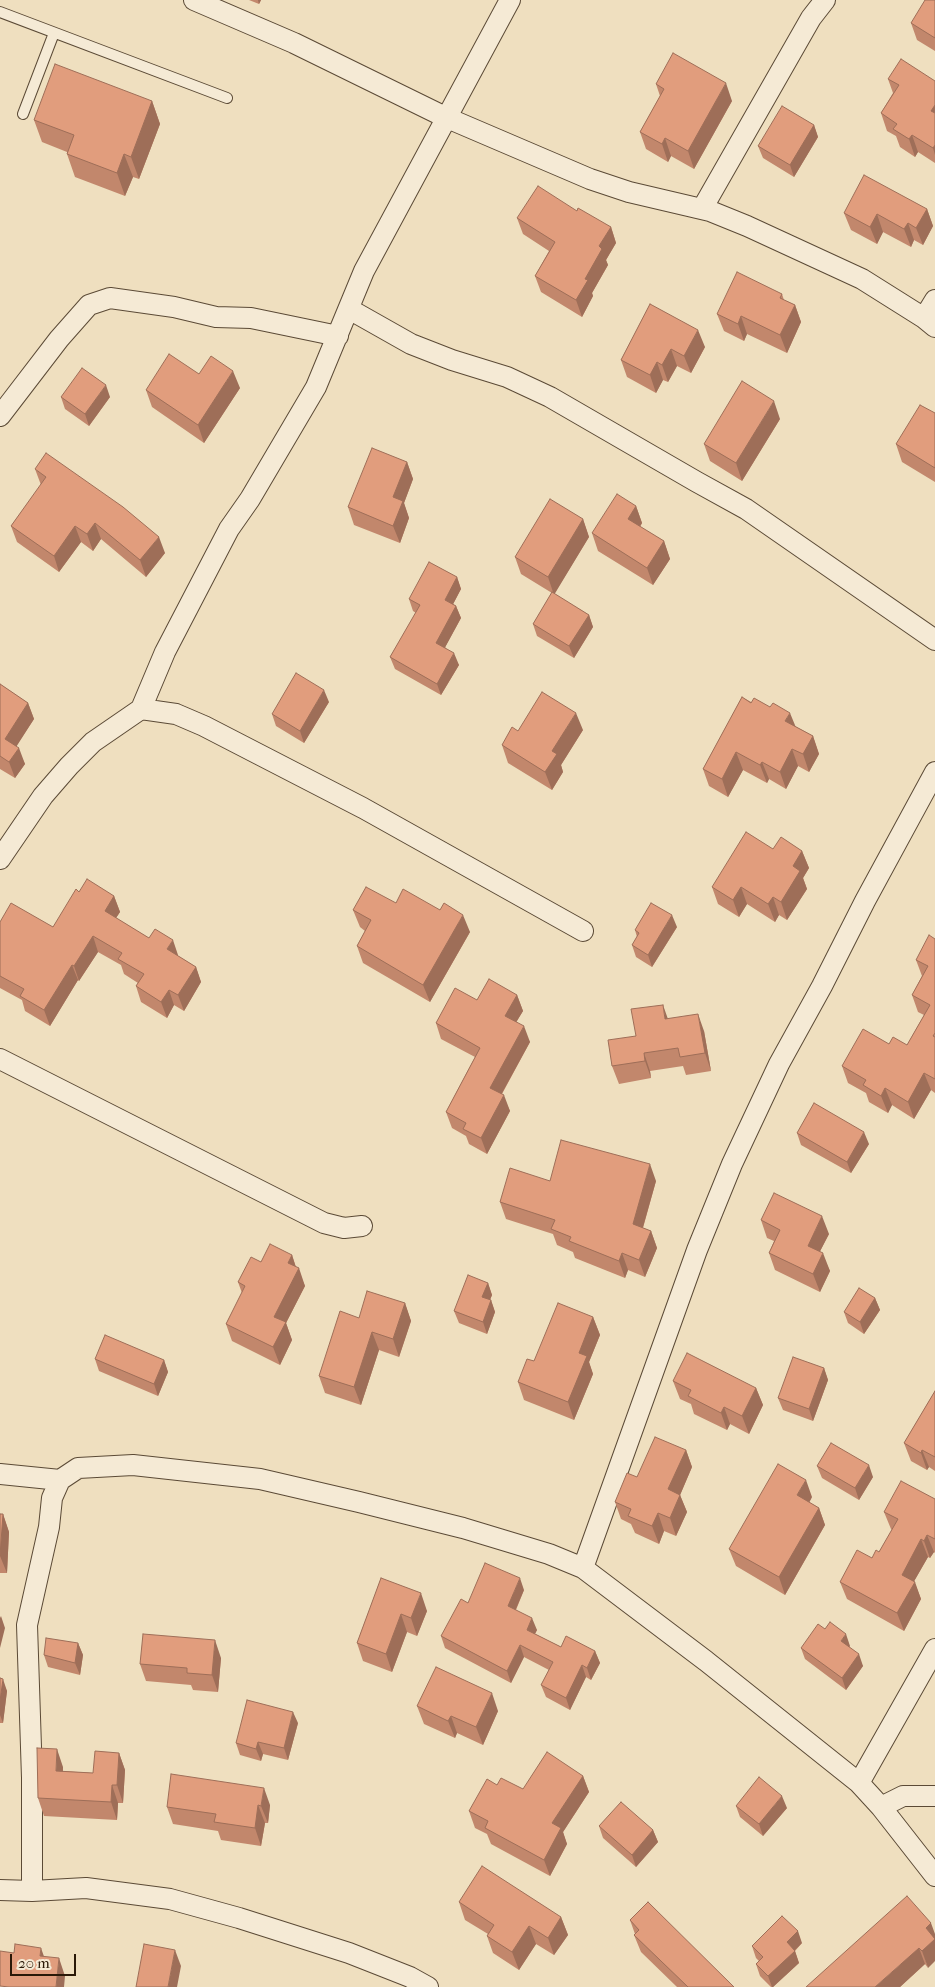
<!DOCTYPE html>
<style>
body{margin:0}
#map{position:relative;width:935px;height:1987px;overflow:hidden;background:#efdfbf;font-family:"IM FELL French Canon",serif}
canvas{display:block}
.scale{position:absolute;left:10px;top:1954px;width:66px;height:22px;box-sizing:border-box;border:2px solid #2a1908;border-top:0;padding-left:6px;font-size:15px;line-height:18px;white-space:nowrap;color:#2a1908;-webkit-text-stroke:4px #f5ead5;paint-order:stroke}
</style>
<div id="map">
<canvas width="935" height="1987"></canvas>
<div class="scale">20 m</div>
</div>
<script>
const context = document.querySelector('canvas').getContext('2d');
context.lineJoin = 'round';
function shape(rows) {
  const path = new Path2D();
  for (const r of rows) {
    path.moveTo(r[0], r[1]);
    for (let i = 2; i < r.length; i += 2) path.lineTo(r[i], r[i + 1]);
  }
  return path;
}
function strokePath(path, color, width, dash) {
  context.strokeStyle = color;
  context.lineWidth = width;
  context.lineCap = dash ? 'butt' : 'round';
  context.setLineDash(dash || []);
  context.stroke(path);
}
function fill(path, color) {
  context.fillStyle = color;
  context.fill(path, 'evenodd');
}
const service = shape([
 [0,12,227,98],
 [23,114,54,33]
]);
const minor = shape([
 [194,0,294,43,445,117,590,179,629,192,710,211,747,226,862,279,924,318,935,327],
 [702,209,811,18,825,0],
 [349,309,411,344,452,360,507,377,550,397,697,482,746,509,935,640],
 [924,318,935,300],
 [0,416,59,339,89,305,110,298,174,307,216,317,251,318,338,336],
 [141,709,176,714,204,726,363,808,583,931],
 [0,859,43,796,69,766,93,742,141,709,165,652,229,529,250,499,316,387,364,271,510,0],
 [0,1059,324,1223,344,1228,362,1226],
 [0,1474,60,1480],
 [583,1568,697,1250,732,1164,779,1064,822,986,865,901,935,772],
 [859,1783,935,1649],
 [881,1807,903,1796,935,1796],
 [0,1890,32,1891,86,1888,170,1899,239,1918,349,1953,410,1977,428,1987],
 [32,1891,32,1778,27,1625,49,1527,52,1498,60,1480,78,1468,133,1465,260,1479,359,1502,463,1528,549,1554,583,1568,706,1661,859,1783,881,1807,935,1876]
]);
strokePath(service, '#5b4a36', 12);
strokePath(minor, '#5b4a36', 22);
strokePath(service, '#f5ead5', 10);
strokePath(minor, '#f5ead5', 20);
fill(shape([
 [249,0,261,0,259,4],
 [935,0,935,51,917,40,911,23],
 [888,79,935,81,935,163,918,152,915,157,900,147,896,136,887,131,881,113,893,93],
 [656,84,732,101,694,169,671,156,668,162,646,149,640,132,660,96],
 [152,101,160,124,139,179,133,177,125,196,75,177,67,154,67,152,42,142,34,120],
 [814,125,818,137,794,177,763,158,758,146],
 [927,209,933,226,923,245,914,240,911,247,883,232,877,244,851,230,844,213],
 [577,211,611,227,616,243,606,260,608,265,592,293,593,296,582,317,541,292,535,276,549,251,523,234,517,218],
 [782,294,784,300,795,305,801,322,787,353,747,334,744,341,724,331,717,314],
 [650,304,705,347,691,373,677,366,668,382,663,380,656,393,627,377,621,360],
 [199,374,240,388,204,443,152,407,146,390],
 [61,397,110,397,89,426,65,409],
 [935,413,935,482,902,462,896,444],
 [780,419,742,481,710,461,704,444],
 [407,462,413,479,404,503,409,518,400,543,354,525,348,507],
 [35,469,165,553,146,577,101,539,93,551,81,542,59,572,17,542,11,526,41,485],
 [636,506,642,523,640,527,664,541,670,559,653,585,598,551,592,533],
 [583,519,589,537,554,594,589,615,593,627,574,658,537,636,533,624,552,593,521,574,515,557],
 [457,577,461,589,453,604,456,606,461,618,445,647,459,665,441,695,395,669,390,657,416,613,413,611,409,599],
 [0,684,28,703,34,719,16,746,25,764,15,778,0,769],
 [742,697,813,736,819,754,809,772,798,766,786,789,769,779,767,783,743,770,728,797,709,786,703,769],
 [329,702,304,743,276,726,272,714],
 [583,730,561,765,563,772,552,790,508,763,502,745,518,731],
 [773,849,802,851,809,868,803,878,807,889,787,920,779,915,775,922,747,904,739,917,718,904,712,887],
 [79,892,114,896,120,912,116,918,196,967,201,982,184,1011,174,1005,167,1018,141,1002,136,986,138,983,124,974,121,965,98,952,79,981,78,980,50,1026,25,1011,22,1000,0,988,0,922,53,927],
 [396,903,440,910,470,932,430,1002,363,963,357,946,365,931,360,927,353,910],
 [677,927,652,967,636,957,632,945,637,937,635,930],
 [935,939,935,1093,931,1090,914,1119,892,1105,888,1113,869,1102,866,1093,848,1083,842,1066,889,1044,907,1045,924,1015,918,1012,912,995,922,976,916,960],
 [517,995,523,1011,516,1022,530,1042,502,1094,510,1111,487,1154,469,1144,466,1136,452,1128,446,1112,475,1057,441,1039,436,1023,477,1000],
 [668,1018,704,1031,711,1071,686,1075,683,1066,650,1071,651,1078,619,1084,612,1066,636,1036],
 [797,1133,869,1144,851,1173,801,1145],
 [550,1181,656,1181,643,1228,651,1231,657,1248,645,1277,628,1270,625,1278,575,1258,573,1252,557,1245,553,1234,506,1219,500,1202],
 [761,1220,829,1234,820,1251,830,1271,820,1292,775,1270,769,1253,774,1241,767,1238],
 [292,1255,296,1267,305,1286,286,1323,292,1340,280,1365,232,1341,226,1324,242,1293,238,1282,261,1262],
 [488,1283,492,1295,490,1300,491,1300,495,1312,487,1334,459,1323,454,1311],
 [875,1298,880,1310,864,1334,848,1323,844,1312],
 [405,1303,411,1321,399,1357,379,1350,361,1405,325,1393,319,1376,359,1318],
 [593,1317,600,1335,589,1362,593,1374,574,1420,524,1400,518,1382,534,1361],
 [95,1359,164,1360,168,1372,158,1396,99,1371],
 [824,1368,828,1380,813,1421,783,1410,778,1398],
 [673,1381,756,1388,763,1405,749,1434,730,1424,727,1430,694,1414,691,1404,680,1399],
 [935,1391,935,1471,929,1467,927,1470,911,1461,904,1443],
 [686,1450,692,1467,680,1495,687,1512,676,1536,664,1531,659,1544,635,1533,631,1524,621,1519,615,1502,637,1477],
 [817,1466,873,1477,859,1500,822,1478],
 [812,1497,809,1502,819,1508,825,1525,785,1595,736,1566,729,1549],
 [935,1499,935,1553,934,1552,930,1558,928,1557,914,1581,921,1599,904,1631,847,1599,840,1582,872,1558,879,1552,892,1530,891,1529,884,1512],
 [0,1514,3,1514,9,1532,7,1573,0,1573],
 [381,1578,427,1611,417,1636,407,1632,392,1672,363,1661,357,1643],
 [524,1590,516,1610,537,1630,535,1634,561,1647,595,1651,600,1663,591,1680,586,1677,570,1710,546,1697,541,1685,549,1670,524,1657,511,1683,445,1648,441,1636,468,1603],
 [78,1643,83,1655,80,1675,48,1667,44,1655],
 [850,1646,849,1647,863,1666,846,1690,805,1659,801,1648],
 [221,1658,218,1692,193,1690,191,1685,146,1681,140,1664],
 [0,1678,7,1691,3,1723,0,1723],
 [417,1706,498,1711,483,1745,457,1733,455,1738,424,1724],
 [298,1723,288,1760,263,1754,261,1761,240,1755,236,1743],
 [119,1753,125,1770,123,1803,118,1803,117,1820,44,1816,38,1798,63,1767,63,1771,93,1773],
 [583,1776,589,1792,563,1832,567,1844,550,1876,491,1844,487,1834,475,1828,469,1811,497,1785,523,1789],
 [270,1805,268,1823,265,1823,261,1846,221,1840,218,1831,173,1824,167,1807],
 [736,1806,787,1808,763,1836,740,1817],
 [599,1826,653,1830,658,1842,636,1867,603,1838],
 [907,1896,928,1968,925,1964,900,1987],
 [459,1902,561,1917,568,1935,554,1955,536,1944,519,1970,493,1953,487,1936,488,1934,465,1920],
 [630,1920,734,1987,677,1987,641,1952,634,1935,635,1934],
 [802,1943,795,1951,799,1963,773,1987,771,1987,760,1976,756,1964,759,1961,756,1958,752,1946]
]), '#c2876c');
fill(shape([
 [258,0,261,0,259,4],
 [726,83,732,101,694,169,688,151],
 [152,101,160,124,139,179,131,157],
 [935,105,935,121,931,111],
 [814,125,818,137,794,177,790,165],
 [912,135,918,152,915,157,909,139],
 [665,138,671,156,668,162,662,144],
 [935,145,935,155,933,148],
 [124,154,133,177,125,196,117,173],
 [927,209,933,226,923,245,916,228],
 [877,214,883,232,877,244,870,227],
 [908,223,914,240,911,247,904,229],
 [611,227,616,243,606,260,608,265,592,293,593,296,582,317,576,300,599,246],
 [795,305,801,322,787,353,780,335],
 [741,316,747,334,744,341,738,324],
 [698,330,705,347,691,373,684,356],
 [671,349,677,366,668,382,662,365],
 [657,362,663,380,656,393,650,375],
 [233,371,240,388,204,443,198,425],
 [106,385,110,397,89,426,85,414],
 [774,401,780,419,742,481,736,463],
 [407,462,413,479,404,503,409,518,400,543,393,526,393,497],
 [636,506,642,523,634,536,628,519],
 [583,519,589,537,554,595,548,577],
 [95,523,101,539,93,551,87,534],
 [75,526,81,542,59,572,54,556],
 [159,537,165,553,146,577,140,560],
 [664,541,670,559,653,585,647,568],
 [457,577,461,589,449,612,445,600],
 [456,606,461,618,441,655,436,643],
 [589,615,593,627,574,658,569,646],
 [454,653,459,665,441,695,437,684],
 [324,690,329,702,304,743,300,731],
 [28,703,34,719,11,755,5,739],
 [576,713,583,730,561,765,563,772,552,790,545,772,552,751],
 [790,713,797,730,785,721],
 [813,736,819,754,809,772,803,754],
 [19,748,25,764,15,778,9,762],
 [792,749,798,766,786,789,780,772],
 [736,752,743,770,728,797,722,779],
 [762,762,769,779,767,783,760,765],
 [802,851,809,868,803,878,807,889,787,920,781,902,793,866],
 [741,887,747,904,739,917,733,900],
 [114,896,120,912,110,927,105,911],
 [773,897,779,915,775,922,768,904],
 [463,915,470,932,430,1002,423,985],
 [672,915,677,927,652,967,648,955],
 [93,936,98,952,79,981,74,966],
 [173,940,178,955,172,964,167,949],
 [72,965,78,980,50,1026,44,1010],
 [196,967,201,982,184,1011,178,995],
 [169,990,174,1005,167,1018,161,1002],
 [517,995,523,1011,511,1031,505,1016],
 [663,1005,669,1022,665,1019],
 [698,1014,704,1031,711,1071,705,1053],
 [524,1026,530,1042,496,1104,490,1088],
 [644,1053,650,1071,651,1078,645,1061],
 [924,1073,931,1090,914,1119,908,1102],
 [885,1088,892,1105,888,1113,881,1096],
 [504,1095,510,1111,487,1154,481,1138],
 [864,1132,869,1144,851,1173,847,1162],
 [650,1164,656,1181,639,1241,633,1224],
 [822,1216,829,1234,814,1263,808,1246],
 [651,1231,657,1248,645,1277,639,1260],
 [622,1253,628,1270,625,1278,619,1261],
 [823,1253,830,1271,820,1292,813,1274],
 [292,1255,297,1271,299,1268,305,1286,286,1323,292,1340,280,1365,273,1347,274,1317,288,1263],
 [488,1283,492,1295,486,1309,482,1297],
 [875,1298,880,1310,864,1334,860,1322],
 [491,1300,495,1312,487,1334,483,1322],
 [405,1303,411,1321,399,1357,393,1339],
 [593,1317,600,1335,589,1362,593,1374,574,1420,568,1402,579,1353],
 [372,1332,379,1350,361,1405,354,1387],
 [164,1360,168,1372,158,1396,154,1384],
 [824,1368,828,1380,813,1421,809,1409],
 [756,1388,763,1405,749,1434,742,1416],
 [724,1407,730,1424,727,1430,721,1413],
 [686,1450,692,1467,675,1507,668,1489],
 [922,1450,929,1467,927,1470,921,1453],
 [869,1465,873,1477,859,1500,855,1488],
 [806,1480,812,1497,804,1513,797,1495],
 [680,1495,687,1512,676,1536,670,1518],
 [819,1508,825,1525,785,1595,779,1577],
 [658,1513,664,1531,659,1544,652,1526],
 [3,1514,9,1532,7,1573,0,1556],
 [927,1535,934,1552,930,1558,924,1541],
 [921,1539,928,1557,908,1592,902,1575],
 [520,1578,524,1590,512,1618,508,1606],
 [915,1582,921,1599,904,1631,897,1613],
 [421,1593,427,1611,417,1636,411,1618],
 [401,1614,407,1632,392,1672,386,1654],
 [1,1616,5,1628,0,1648,0,1618],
 [532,1618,537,1630,531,1641,527,1630],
 [846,1634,850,1646,845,1653,841,1641],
 [215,1640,221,1658,218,1692,212,1675],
 [78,1643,83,1655,80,1675,75,1663],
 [520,1645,524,1657,511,1683,507,1671],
 [595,1651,600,1663,591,1680,587,1668],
 [859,1654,863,1666,846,1690,842,1678],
 [582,1665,586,1677,570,1710,566,1698],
 [3,1679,7,1691,3,1723,0,1715,0,1701],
 [492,1693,498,1711,483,1745,476,1727],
 [293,1712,298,1723,288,1760,284,1748],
 [451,1716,457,1733,455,1738,448,1721],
 [258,1742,263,1754,261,1761,256,1749],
 [57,1749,63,1767,62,1789,56,1771],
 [119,1753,125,1770,123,1803,117,1785],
 [583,1776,589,1792,563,1832,567,1844,550,1876,544,1860,552,1823],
 [112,1785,118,1803,117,1820,111,1802],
 [264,1788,270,1805,268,1823,261,1806],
 [782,1796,787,1808,763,1836,759,1824],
 [258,1805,265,1823,261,1846,255,1828],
 [653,1830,658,1842,636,1867,632,1855],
 [561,1917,568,1935,554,1955,548,1938],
 [931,1923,935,1934,935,1961,928,1968,922,1951,926,1928],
 [529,1926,536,1944,519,1970,512,1952],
 [798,1931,802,1943,793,1952,795,1951,799,1963,773,1987,772,1987,768,1976,787,1942],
 [41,1948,47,1965,40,1956],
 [919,1948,925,1964,900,1987,875,1987],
 [175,1950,181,1966,177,1987,168,1987],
 [59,1958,65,1976,64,1987,56,1987]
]), '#9e6e58');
const building = shape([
 [925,0,935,0,935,38,911,23,925,0],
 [673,53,726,83,688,151,665,138,662,144,640,132,664,89,656,84,673,53],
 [901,59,935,81,935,105,931,111,935,113,935,145,933,148,912,135,909,139,893,129,897,124,881,113,899,85,888,79,901,59],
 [55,64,152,101,131,157,124,154,117,173,67,154,74,135,34,120,55,64],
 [782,106,814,125,790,165,758,146,782,106],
 [864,175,927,209,916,228,908,223,904,229,877,214,870,227,844,213,864,175],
 [538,186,577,211,578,208,611,227,599,246,602,249,585,279,588,280,576,300,535,276,555,242,517,218,538,186],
 [737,272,782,294,780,298,795,305,780,335,741,316,738,324,717,314,737,272],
 [650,304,698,330,684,356,671,349,662,365,657,362,650,375,621,360,650,304],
 [169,354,199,374,211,356,233,371,198,425,146,390,169,354],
 [82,368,106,385,85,414,61,397,82,368],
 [742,381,774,401,736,463,704,444,742,381],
 [920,405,935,413,935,468,896,444,920,405],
 [372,448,407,462,393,497,403,501,393,526,348,507,372,448],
 [46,453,123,507,159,537,140,560,95,523,87,534,75,526,54,556,11,526,46,477,35,469,46,453],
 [617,494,636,506,628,519,664,541,647,568,592,533,617,494],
 [550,499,583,519,548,577,515,557,550,499],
 [429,562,457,577,445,600,456,606,436,643,454,653,437,684,390,657,420,605,409,599,429,562],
 [552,592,589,615,569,646,533,624,552,592],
 [296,673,324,690,300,731,272,714,296,673],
 [0,684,28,703,5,739,19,748,9,762,0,756,0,684],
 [542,692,576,713,552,751,557,754,545,772,502,745,512,727,518,731,542,692],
 [742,697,751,703,754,698,770,707,773,703,790,713,785,721,813,736,803,754,792,749,780,772,762,762,760,765,736,752,722,779,703,769,742,697],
 [746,832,773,849,781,837,802,851,793,866,800,871,781,902,773,897,768,904,741,887,733,900,712,887,746,832],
 [87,879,114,896,105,911,149,938,155,929,173,940,167,949,196,967,178,995,169,990,161,1002,136,986,144,974,118,959,122,953,93,936,74,966,72,965,44,1010,20,996,24,989,0,976,0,922,11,903,53,927,76,889,79,892,87,879],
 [366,887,396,903,403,889,440,910,444,903,463,915,423,985,357,946,371,920,353,910,366,887],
 [651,903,672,915,648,955,632,945,639,933,635,930,651,903],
 [929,935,935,939,935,1033,933,1036,935,1037,935,1079,924,1073,908,1102,885,1088,881,1096,863,1085,866,1080,842,1066,863,1029,889,1044,893,1037,907,1045,930,1005,912,995,928,966,916,960,929,935],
 [489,979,517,995,505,1016,524,1026,490,1088,504,1095,481,1138,463,1129,466,1123,446,1112,480,1048,436,1023,455,988,477,1000,489,979],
 [663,1005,665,1019,698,1014,705,1053,680,1057,678,1048,644,1053,645,1061,612,1066,608,1040,636,1036,631,1009,663,1005],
 [814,1103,864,1132,847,1162,797,1133,814,1103],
 [561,1140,650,1164,633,1224,651,1231,639,1260,622,1253,619,1261,569,1241,571,1237,551,1229,555,1220,500,1202,510,1168,550,1181,561,1140],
 [774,1193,822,1216,808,1246,823,1253,813,1274,769,1253,780,1230,761,1220,774,1193],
 [270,1244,292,1255,288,1263,299,1268,274,1317,286,1322,273,1347,226,1324,245,1286,238,1282,251,1257,261,1262,270,1244],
 [468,1275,488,1283,482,1297,491,1300,483,1322,454,1311,468,1275],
 [859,1288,875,1298,860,1322,844,1312,859,1288],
 [367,1291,405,1303,393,1339,372,1332,354,1387,319,1376,340,1311,359,1318,367,1291],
 [558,1303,593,1317,579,1353,587,1356,568,1402,518,1382,527,1359,534,1361,558,1303],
 [105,1335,164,1360,154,1384,95,1359,105,1335],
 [687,1353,756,1388,742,1416,724,1407,721,1413,688,1396,691,1390,673,1381,687,1353],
 [793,1357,824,1368,809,1409,778,1398,793,1357],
 [935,1391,935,1457,922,1450,921,1453,904,1443,935,1391],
 [655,1437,686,1450,668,1489,680,1495,670,1518,658,1513,652,1526,628,1516,631,1509,615,1502,627,1473,637,1477,655,1437],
 [831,1443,869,1465,855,1488,817,1466,831,1443],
 [778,1464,806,1480,797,1495,819,1508,779,1577,729,1549,778,1464],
 [901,1481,935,1499,935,1539,927,1535,924,1541,921,1539,902,1575,915,1582,897,1613,840,1582,857,1550,872,1558,876,1550,879,1552,898,1519,884,1512,901,1481],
 [0,1514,3,1514,0,1556,0,1514],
 [485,1563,520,1578,508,1606,532,1618,527,1630,561,1647,566,1636,595,1651,587,1668,582,1665,566,1698,541,1685,553,1662,520,1645,507,1671,441,1636,461,1599,468,1603,485,1563],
 [381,1578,421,1593,411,1618,401,1614,386,1654,357,1643,381,1578],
 [830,1622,846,1634,841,1641,859,1654,842,1678,801,1648,818,1624,825,1629,830,1622],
 [143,1634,215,1640,212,1675,187,1673,187,1668,140,1664,143,1634],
 [46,1638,78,1643,75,1663,44,1655,46,1638],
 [436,1667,492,1693,476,1727,451,1716,448,1721,417,1706,436,1667],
 [0,1678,3,1679,0,1701,0,1678],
 [247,1700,293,1712,284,1748,258,1742,256,1749,236,1743,247,1700],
 [37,1748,57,1749,56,1771,93,1773,95,1751,119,1753,117,1785,112,1785,111,1802,38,1798,37,1748],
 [547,1752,583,1776,552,1823,561,1828,544,1860,485,1828,488,1821,469,1811,487,1779,497,1785,501,1778,523,1789,547,1752],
 [171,1774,264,1788,261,1806,258,1805,255,1828,214,1822,216,1814,167,1807,171,1774],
 [759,1777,782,1796,759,1824,736,1806,759,1777],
 [621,1802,653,1830,632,1855,599,1826,621,1802],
 [482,1866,561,1917,548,1938,529,1926,512,1952,487,1936,494,1925,459,1902,482,1866],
 [907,1896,931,1923,926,1928,935,1939,922,1951,919,1948,875,1987,806,1987,907,1896],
 [648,1902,734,1987,688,1987,634,1935,639,1930,630,1920,648,1902],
 [782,1916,798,1931,787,1942,795,1951,768,1976,756,1964,763,1957,752,1946,782,1916],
 [15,1944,41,1948,40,1956,59,1958,56,1987,9,1987,0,1986,0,1951,14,1953,15,1944],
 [144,1944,175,1950,168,1987,136,1987,144,1944]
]);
fill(building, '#e19d7d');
strokePath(building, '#9e6e58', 1);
</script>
